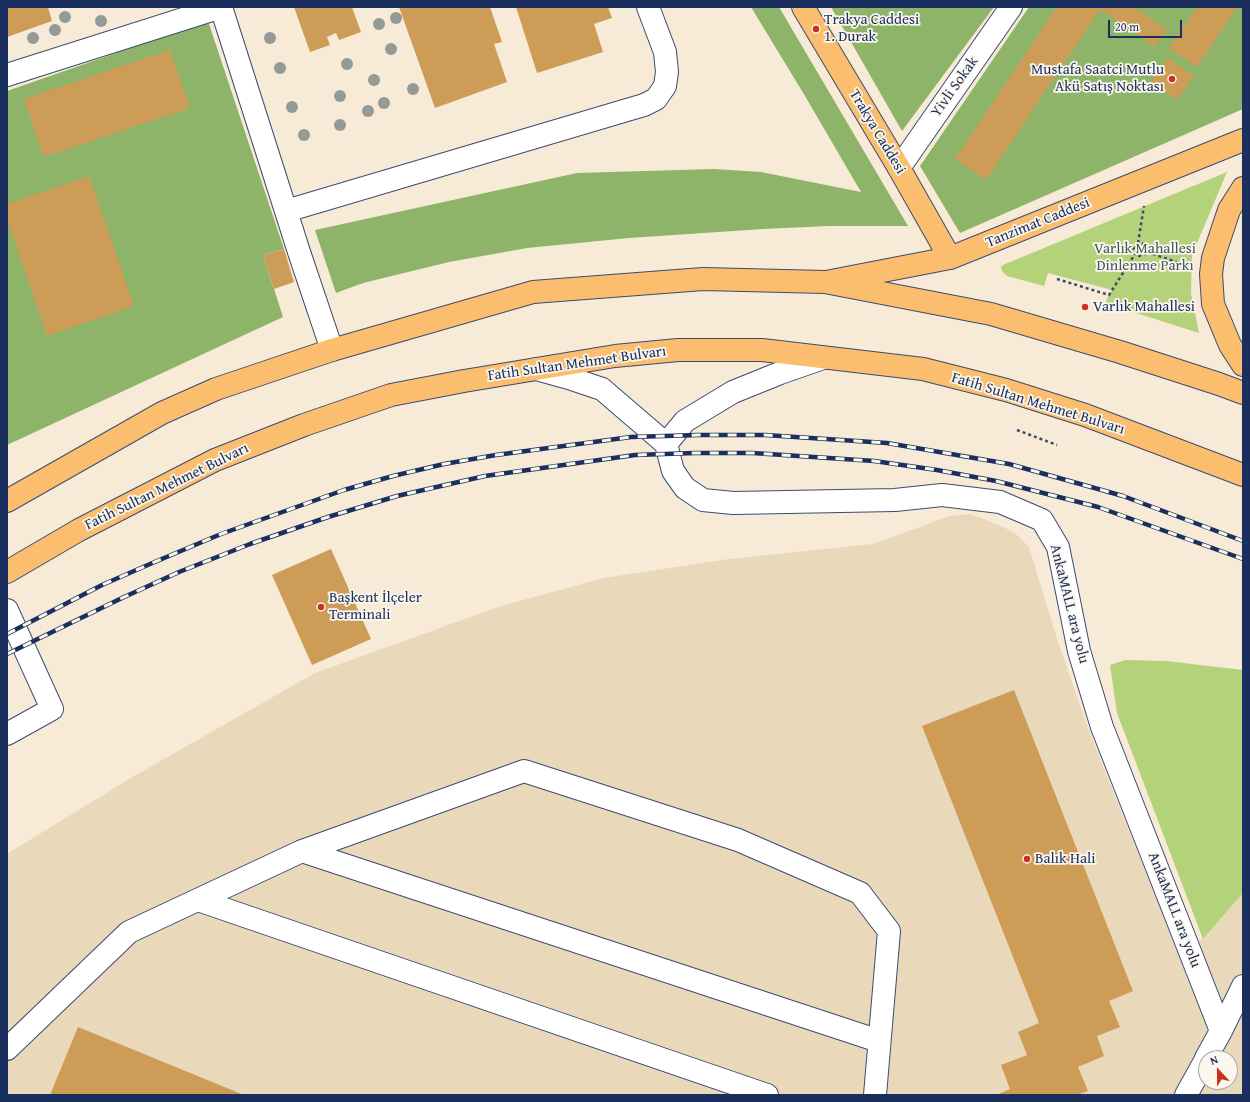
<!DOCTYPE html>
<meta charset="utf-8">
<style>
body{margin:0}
#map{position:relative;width:1250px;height:1102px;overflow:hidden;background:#f7ead6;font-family:"Gentium Book Plus",serif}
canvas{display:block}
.frame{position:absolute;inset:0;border:8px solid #1b2f5e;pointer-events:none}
.north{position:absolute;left:1198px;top:1050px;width:40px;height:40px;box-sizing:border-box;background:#fbf7ec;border:1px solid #a1a7b3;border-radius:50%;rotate:338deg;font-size:11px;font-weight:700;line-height:16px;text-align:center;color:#1b2f5e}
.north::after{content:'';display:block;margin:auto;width:14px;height:18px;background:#c8321e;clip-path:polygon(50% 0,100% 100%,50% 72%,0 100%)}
.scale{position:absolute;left:1108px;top:20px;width:74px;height:18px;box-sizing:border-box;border:2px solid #1b2f5e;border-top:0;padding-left:5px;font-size:12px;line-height:14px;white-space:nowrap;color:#1b2f5e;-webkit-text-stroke:3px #fbf7ec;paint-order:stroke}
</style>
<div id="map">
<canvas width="1250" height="1102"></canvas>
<div class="frame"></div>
<div class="north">N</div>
<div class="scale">20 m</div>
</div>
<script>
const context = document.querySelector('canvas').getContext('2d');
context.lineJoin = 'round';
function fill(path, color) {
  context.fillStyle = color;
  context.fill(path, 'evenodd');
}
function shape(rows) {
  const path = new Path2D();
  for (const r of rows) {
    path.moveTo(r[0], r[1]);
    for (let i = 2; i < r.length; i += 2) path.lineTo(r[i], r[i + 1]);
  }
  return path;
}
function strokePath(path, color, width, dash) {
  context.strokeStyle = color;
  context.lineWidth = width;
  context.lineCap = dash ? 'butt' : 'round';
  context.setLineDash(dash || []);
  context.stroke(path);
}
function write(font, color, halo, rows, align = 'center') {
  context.font = font + ' "Gentium Book Plus",serif';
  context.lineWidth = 3.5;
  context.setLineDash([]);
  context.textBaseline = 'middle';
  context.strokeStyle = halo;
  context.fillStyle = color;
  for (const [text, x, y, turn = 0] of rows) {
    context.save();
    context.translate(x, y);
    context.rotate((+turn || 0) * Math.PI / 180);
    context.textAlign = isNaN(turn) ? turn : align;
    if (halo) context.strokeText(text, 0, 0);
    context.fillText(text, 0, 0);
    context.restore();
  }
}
fill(shape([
 [971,514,999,525,1015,533,1029,547,1057,639,1089,731,1177,950,1203,939,1243,893,1243,1095,7,1095,7,854,129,779,315,673,501,606,604,578,729,559,873,544,950,516],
 [1206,1058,1230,1058,1230,1082,1206,1082]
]), '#ead8ba');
fill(shape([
 [1227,172,1192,255,1191,293,1199,333,1105,303,1112,290,1048,273,1044,286,1007,276,1002,271,1001,267,1003,265],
 [1125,660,1166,661,1243,670,1243,893,1203,939,1117,713,1110,665]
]), '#b3d279');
fill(shape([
 [751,7,779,7,908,226,828,226,763,229,629,238,527,248,449,262,363,283,336,293,315,230,577,173,714,169,761,172,861,192,805,96],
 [831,7,994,7,902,131],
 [1029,7,1243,7,1243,109,960,233,920,166],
 [208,21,284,249,263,255,283,317,7,445,7,91]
]), '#8eb469');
fill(shape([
 [7,7,48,7,52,21,7,37],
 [294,7,352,7,361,32,339,40,336,33,327,37,330,45,310,52],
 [399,7,490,7,502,42,494,44,507,82,435,108],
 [516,7,608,7,612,18,594,24,603,52,537,73],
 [1057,7,1134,7,1167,30,1154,47,1100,9,986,180,955,159],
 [1197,7,1237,7,1197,67,1169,48],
 [170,50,190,108,44,157,24,99],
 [1168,58,1194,76,1177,100,1151,82],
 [89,176,134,306,47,336,7,219,7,204],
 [284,249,294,282,274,289,263,255],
 [331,549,371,639,312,665,272,575],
 [1014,690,1133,991,1109,1001,1120,1027,1097,1036,1104,1056,1078,1067,1088,1091,1077,1095,996,1095,1010,1089,1001,1065,1027,1055,1018,1032,1039,1023,922,726],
 [78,1027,244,1095,50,1095]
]), '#cd9c56');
const minor = shape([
 [7,75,221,7,299,252,332,350],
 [899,168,1011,7],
 [286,211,627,110,644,105,656,99,665,86,667,72,665,52,648,7],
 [536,369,572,379,602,389,666,444],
 [666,444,673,471,685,488,703,500,733,503,895,500,942,495,1000,502,1042,520,1058,547,1079,651,1102,727,1221,1031],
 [666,444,685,421,733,392,780,373,823,358],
 [7,610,52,709,7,734],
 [302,851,879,1041],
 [198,900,767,1095],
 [7,1049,129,932,302,851,524,771,738,840,860,893,889,931,875,1095],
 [1206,1058,1221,1031,1243,986],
 [1186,1095,1206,1059]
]);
const major = shape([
 [803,7,899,168,950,258],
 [1243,188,1229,210,1213,258,1211,274,1213,304,1230,345,1243,365],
 [826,282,950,258,1243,140]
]);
const highway = shape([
 [7,501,162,413,216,389,332,350,533,292,703,279,825,282,991,314,1120,352,1219,384,1243,393],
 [7,572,79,530,215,460,304,425,391,395,464,381,615,356,678,350,762,350,923,369,1006,390,1085,415,1243,475]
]);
strokePath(minor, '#3c4b70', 24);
strokePath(major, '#3c4b70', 24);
strokePath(highway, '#3c4b70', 24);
strokePath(shape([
 [1138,243,1144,206],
 [1147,252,1188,266],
 [1057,279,1109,295,1135,254,1133,250,1135,246,1138,243,1145,244,1147,250,1145,254,1139,256,1135,254],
 [1017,430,1057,445]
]), '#3c4b70', 2.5, [3, 3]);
strokePath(minor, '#fff', 22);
strokePath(major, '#fbbd6e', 22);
strokePath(highway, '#fbbd6e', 22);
const rail = shape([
 [7,634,102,585,150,564,221,534,344,490,393,476,444,464,496,455,631,437,698,435,765,435,887,443,1009,464,1123,496,1243,541],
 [7,654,122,598,179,572,250,544,328,517,397,496,485,476,635,455,695,453,753,453,874,461,937,470,996,481,1098,507,1243,559]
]);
strokePath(rail, '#1b2f5e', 4.5);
strokePath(rail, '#fbf7ec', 3, [9]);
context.fillStyle = '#939a98';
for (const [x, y] of [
 [65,17],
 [396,18],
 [101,21],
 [379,24],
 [55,30],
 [33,38],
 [270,38],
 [391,49],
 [347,64],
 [280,68],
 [374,80],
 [413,89],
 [340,96],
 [384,103],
 [292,107],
 [368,111],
 [340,125],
 [304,135]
]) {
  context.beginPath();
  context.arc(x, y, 6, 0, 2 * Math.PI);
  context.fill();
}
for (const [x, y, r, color] of [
 [816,29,4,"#c8321e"],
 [1172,79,4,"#c8321e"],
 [1085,307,4,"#c8321e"],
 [321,607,4,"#c8321e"],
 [1027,859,4,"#c8321e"]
]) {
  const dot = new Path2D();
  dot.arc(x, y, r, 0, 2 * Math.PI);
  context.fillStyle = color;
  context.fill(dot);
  strokePath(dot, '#fbf7ec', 1.5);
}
write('15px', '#1b2f5e', '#fbf7ec', [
 ["Trakya Caddesi",824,20],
 ["1. Durak",824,37],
 ["Mustafa Saatci Mutlu",1164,70,"right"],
 ["Akü Satış Noktası",1164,87,"right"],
 ["Varlık Mahallesi",1093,307],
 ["Başkent İlçeler",329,598],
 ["Terminali",329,615],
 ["Balık Hali",1035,859]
], 'left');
write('15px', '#1b2f5e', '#fbf7ec', [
 ["Yivli Sokak",955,87,-55],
 ["Trakya Caddesi",877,132,59],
 ["Tanzimat Caddesi",1038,223,-22],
 ["Fatih Sultan Mehmet Bulvarı",577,364,-8],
 ["Fatih Sultan Mehmet Bulvarı",1038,404,17],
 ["Fatih Sultan Mehmet Bulvarı",167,487,-26],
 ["AnkaMALL ara yolu",1069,604,76],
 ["AnkaMALL ara yolu",1174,910,69]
]);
write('15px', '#415865', '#fbf7ec', [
 ["Varlık Mahallesi",1145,249],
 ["Dinlenme Parkı",1145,266]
]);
</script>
